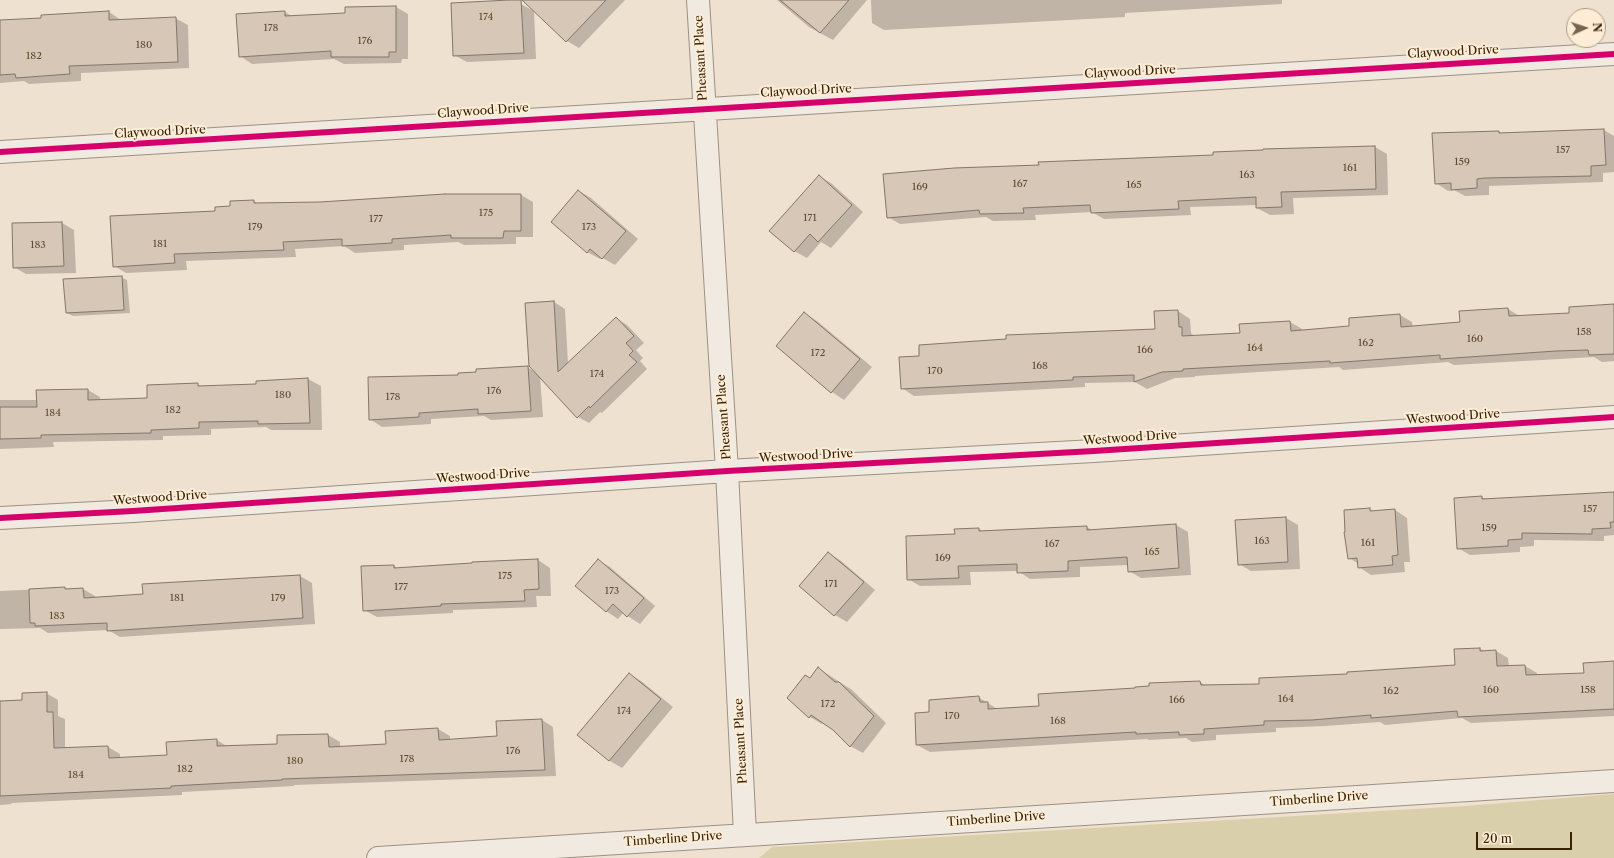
<!DOCTYPE html>
<style>
body{margin:0}
#map{position:relative;width:1614px;height:858px;overflow:hidden;background:#efe1cf;font-family:"Libre Caslon Text",serif}
canvas{display:block}
.north{position:absolute;left:1566px;top:8px;width:40px;height:40px;box-sizing:border-box;background:#fdedd7;border:1px solid #ae9c83;border-radius:50%;rotate:87deg;font-size:11px;font-weight:700;line-height:16px;text-align:center;color:#382204}
.north::after{content:'';display:block;margin:auto;width:14px;height:18px;background:#78654b;clip-path:polygon(50% 0,100% 100%,50% 72%,0 100%)}
.scale{position:absolute;left:1476px;top:832px;width:96px;height:18px;box-sizing:border-box;border:2px solid #382204;border-top:0;padding-left:5px;font-size:12px;line-height:14px;white-space:nowrap;color:#382204;-webkit-text-stroke:3px #fdedd7;paint-order:stroke}
</style>
<div id="map">
<canvas width="1614" height="858"></canvas>
<div class="north">N</div>
<div class="scale">20 m</div>
</div>
<script>
const context = document.querySelector('canvas').getContext('2d');
context.lineJoin = 'round';
function fill(path, color) {
  context.fillStyle = color;
  context.fill(path, 'evenodd');
}
function shape(rows) {
  const path = new Path2D();
  for (const r of rows) {
    path.moveTo(r[0], r[1]);
    for (let i = 2; i < r.length; i += 2) path.lineTo(r[i], r[i + 1]);
  }
  return path;
}
function strokePath(path, color, width, dash) {
  context.strokeStyle = color;
  context.lineWidth = width;
  context.lineCap = dash ? 'butt' : 'round';
  context.setLineDash(dash || []);
  context.stroke(path);
}
function write(font, color, halo, rows, align = 'center') {
  context.font = font + ' "Libre Caslon Text",serif';
  context.lineWidth = 4;
  context.setLineDash([]);
  context.textBaseline = 'middle';
  context.strokeStyle = halo;
  context.fillStyle = color;
  for (const [text, x, y, turn = 0] of rows) {
    context.save();
    context.translate(x, y);
    context.rotate((+turn || 0) * Math.PI / 180);
    context.textAlign = isNaN(turn) ? turn : align;
    if (halo) context.strokeText(text, 0, 0);
    context.fillText(text, 0, 0);
    context.restore();
  }
}
fill(shape([
 [1614,794,1614,858,759,858,772,847,1465,806]
]), '#d9cfab');
fill(shape([
 [544,0,625,0,579,48,567,41],
 [777,0,867,0,833,40,809,27],
 [871,0,1282,0,1282,4,1125,13,1125,17,884,30,872,23],
 [521,4,534,11,536,59,467,62,454,55],
 [396,7,408,14,408,59,402,59,401,63,344,64,334,59,252,64,240,56,285,12,293,17,346,14],
 [109,12,121,20,175,18,188,25,189,68,81,73,81,81,29,84,24,81,0,83,0,21,42,19,42,16],
 [1604,130,1614,136,1614,172,1603,173,1603,182,1489,186,1489,195,1465,196,1454,190,1448,191,1436,183,1499,132,1503,134],
 [1375,147,1387,154,1388,195,1293,198,1294,214,1270,215,1257,208,1257,205,1190,207,1191,215,1104,219,1092,212,1035,215,1036,220,993,221,986,217,900,224,888,217,1040,166],
 [819,176,831,183,863,212,831,248,821,242,807,258,794,251],
 [579,191,591,198,638,239,615,265,601,257,600,259,587,252],
 [521,195,533,202,533,237,516,237,516,244,464,245,458,242,404,245,404,250,355,253,344,246,295,249,296,257,186,261,187,270,126,273,114,266,216,212,254,201,258,204,320,203],
 [62,223,74,230,76,273,26,274,14,267],
 [121,277,127,280,130,313,73,316,67,313],
 [554,302,565,309,568,364,616,318,627,325,644,343,636,350,643,358,640,361,647,369,602,413,600,412,589,423,578,417,540,376,543,417,491,420,484,416,431,419,431,424,382,427,370,419,460,376,527,367,535,372],
 [1614,305,1614,361,1602,362,1594,357,1454,365,1448,362,1343,370,1339,367,1195,376,1195,377,1175,378,1147,389,1135,382,1085,383,1085,387,914,396,902,388,920,356,1156,330,1178,311,1190,319,1191,333,1194,336,1241,334,1290,322,1302,329,1302,331,1350,327,1350,319,1400,315,1412,322,1413,327,1461,323,1508,309,1521,317,1571,314],
 [804,313,817,321,872,367,844,400,832,392,777,346],
 [308,379,321,386,322,430,271,430,266,427,211,429,211,435,163,436,163,440,53,442,54,447,0,449,0,400,38,400,37,391,88,390,100,397,100,400,148,399,197,384,202,387,257,385,257,382],
 [1614,493,1614,535,1604,536,1604,541,1534,540,1534,546,1520,547,1520,552,1470,555,1458,548,1482,497,1486,500],
 [1369,509,1374,512,1395,510,1407,518,1410,562,1404,562,1405,572,1371,575,1359,567,1359,564,1349,558,1346,533],
 [1286,518,1298,525,1300,569,1251,571,1239,564],
 [1176,525,1188,532,1191,575,1141,578,1129,571,1129,565,1080,567,1080,577,1030,579,1018,571,970,572,971,585,920,586,908,579,956,535,979,529,984,532,1087,527,1092,530],
 [828,553,840,560,875,590,847,622,835,615,800,585],
 [538,560,550,568,551,596,536,596,537,607,453,610,453,613,377,617,364,610,394,566,399,569],
 [598,560,610,567,655,606,640,624,623,613,618,619,606,611],
 [300,576,312,583,315,624,120,637,108,630,48,633,40,628,0,629,0,591,64,588,68,590,83,589,95,596,95,598,144,595],
 [1480,649,1484,651,1496,651,1508,658,1509,667,1525,666,1537,673,1537,675,1585,674,1614,662,1614,716,1471,723,1462,718,1385,725,1380,722,1325,726,1276,728,1276,732,1216,735,1216,740,1192,742,1186,738,1149,740,1147,739,930,752,917,745,931,713,978,697,999,710,1040,707,1136,689,1200,682,1207,686,1260,685,1348,675,1456,666],
 [818,668,852,690,886,723,863,753,850,746,833,729,823,722,822,724,810,717,810,679],
 [629,674,641,681,673,707,622,768,610,761,579,734],
 [46,693,58,700,58,716,65,719,65,749,108,747,120,754,120,758,168,756,217,740,228,747,278,745,328,735,340,742,340,747,387,745,438,729,450,736,450,740,498,737,542,720,553,727,556,776,294,785,294,786,182,792,182,795,11,803,12,804,0,805,0,756]
]), '#0003');
const building = shape([
 [509,0,521,0,524,53,453,56,451,3,509,0],
 [522,0,606,0,566,42,522,0],
 [780,0,849,0,820,33,780,0],
 [396,6,396,52,389,52,389,57,331,57,331,51,239,57,236,14,285,11,285,16,345,13,345,7,396,6],
 [109,11,109,20,176,17,178,62,69,66,70,74,16,78,15,74,0,75,0,20,41,18,41,15,109,11],
 [1604,129,1606,165,1591,166,1591,176,1485,178,1477,179,1477,188,1451,190,1451,183,1435,184,1432,133,1499,131,1499,133,1604,129],
 [1375,146,1376,189,1281,192,1282,207,1256,208,1256,197,1178,201,1179,209,1091,213,1090,205,1023,208,1024,213,980,214,979,210,887,218,883,174,954,168,1039,165,1038,162,1213,155,1213,152,1263,150,1263,149,1375,146],
 [819,175,852,205,818,242,810,234,794,252,769,231,819,175],
 [578,190,626,231,602,259,590,249,587,253,551,222,578,190],
 [445,194,521,194,521,231,504,231,503,238,451,238,451,235,392,239,392,243,342,246,342,239,283,242,284,250,174,254,175,263,113,267,110,216,215,211,215,207,230,206,230,201,254,200,254,203,320,202,445,194],
 [62,222,64,266,13,268,12,223,62,222],
 [122,276,124,310,66,313,63,279,122,276],
 [554,301,558,372,616,317,634,336,626,343,633,351,629,355,637,362,590,408,589,406,577,418,529,366,525,303,554,301],
 [1614,304,1614,354,1589,355,1588,350,1556,351,1440,359,1440,355,1330,363,1330,361,1183,369,1183,371,1162,372,1134,382,1134,375,1073,377,1073,380,901,389,899,357,919,356,919,345,1006,339,1006,335,1155,329,1154,311,1178,310,1179,327,1182,327,1182,336,1240,333,1239,324,1290,321,1291,331,1349,326,1349,318,1400,314,1401,327,1460,322,1459,311,1508,308,1509,316,1569,313,1569,307,1614,304],
 [804,312,860,359,831,393,776,346,804,312],
 [528,366,531,411,478,414,478,409,419,413,419,417,369,420,368,377,458,375,458,373,476,372,476,369,528,366],
 [308,378,310,423,258,424,258,421,199,422,199,428,151,430,151,433,41,435,41,438,0,439,0,407,37,407,36,390,88,389,88,400,147,398,147,385,198,383,198,386,256,384,256,381,308,378],
 [1614,492,1614,522,1610,522,1611,528,1592,529,1592,534,1522,533,1522,539,1508,540,1508,546,1457,549,1454,498,1482,496,1482,499,1614,492],
 [1370,508,1370,511,1395,509,1398,555,1392,556,1393,565,1358,568,1357,558,1348,559,1344,532,1345,532,1344,510,1370,508],
 [1286,517,1288,562,1238,565,1235,520,1286,517],
 [1176,524,1179,568,1128,572,1127,557,1068,561,1068,571,1017,573,1017,564,958,566,959,578,907,580,906,536,955,534,954,529,979,528,979,531,1087,526,1087,530,1176,524],
 [828,552,864,582,834,616,799,586,828,552],
 [538,559,539,589,524,590,525,601,441,604,441,606,363,611,361,566,394,565,394,568,472,563,472,562,538,559],
 [598,559,644,598,627,617,613,604,606,612,575,586,598,559],
 [300,575,303,618,107,631,107,623,35,626,35,623,30,623,29,589,65,587,65,589,83,588,84,598,143,594,142,584,300,575],
 [1480,648,1480,651,1496,650,1497,666,1525,665,1526,675,1584,673,1583,663,1614,661,1614,709,1458,717,1457,711,1371,718,1371,715,1312,720,1264,721,1264,725,1204,729,1204,734,1179,735,1179,732,1136,734,1136,732,916,745,915,713,929,712,929,700,979,696,980,702,988,702,988,709,1039,706,1038,694,1135,688,1135,687,1149,686,1149,683,1200,681,1201,685,1259,684,1259,678,1347,674,1347,672,1455,665,1454,649,1480,648],
 [818,667,835,682,839,682,874,716,850,747,833,730,811,715,809,718,787,698,805,675,810,678,818,667],
 [629,673,661,699,609,761,577,735,629,673],
 [47,692,47,712,53,712,54,748,108,746,109,758,167,755,166,742,217,739,217,746,277,744,277,735,328,734,329,747,386,744,385,731,438,728,439,740,497,736,496,721,542,719,545,770,282,779,282,780,171,786,171,788,0,796,0,701,22,700,22,693,47,692]
]);
fill(building, '#d6c7b7');
strokePath(building, '#817669', 1);
const street = shape([
 [698,0,727,471,745,834],
 [0,152,1614,54],
 [0,518,133,511,727,471,1094,451,1614,417],
 [378,858,1614,781]
]);
strokePath(street, '#9c9183', 24);
strokePath(street, '#f1eae0', 22);
strokePath(shape([
 [0,152,1614,54],
 [0,518,133,511,727,471,1094,451,1614,417]
]), '#d6006c', 6);
write('10px', '#604b31', null, [
 ["174",486,17],
 ["178",271,28],
 ["176",365,41],
 ["180",144,45],
 ["182",34,56],
 ["157",1563,150],
 ["159",1462,162],
 ["161",1350,168],
 ["163",1247,175],
 ["167",1020,184],
 ["165",1134,185],
 ["169",920,187],
 ["175",486,213],
 ["171",810,218],
 ["177",376,219],
 ["179",255,227],
 ["173",589,227],
 ["181",160,244],
 ["183",38,245],
 ["158",1584,332],
 ["160",1475,339],
 ["162",1366,343],
 ["164",1255,348],
 ["166",1145,350],
 ["172",818,353],
 ["168",1040,366],
 ["170",935,371],
 ["174",597,374],
 ["176",494,391],
 ["180",283,395],
 ["178",393,397],
 ["182",173,410],
 ["184",53,413],
 ["157",1590,509],
 ["159",1489,528],
 ["163",1262,541],
 ["161",1368,543],
 ["167",1052,544],
 ["165",1152,552],
 ["169",943,558],
 ["175",505,576],
 ["171",831,584],
 ["177",401,587],
 ["173",612,591],
 ["181",177,598],
 ["179",278,598],
 ["183",57,616],
 ["160",1491,690],
 ["158",1588,690],
 ["162",1391,691],
 ["164",1286,699],
 ["166",1177,700],
 ["172",828,704],
 ["174",624,711],
 ["170",952,716],
 ["168",1058,721],
 ["176",513,751],
 ["178",407,759],
 ["180",295,761],
 ["182",185,769],
 ["184",76,775]
]);
write('12px', '#382204', '#fdedd7', [
 ["Claywood Drive",1453,52,-3],
 ["Pheasant Place",701,58,-93],
 ["Claywood Drive",1130,72,-3],
 ["Claywood Drive",806,91,-3],
 ["Claywood Drive",483,111,-4],
 ["Claywood Drive",160,132,-3],
 ["Pheasant Place",724,417,-94],
 ["Westwood Drive",1453,417,-4],
 ["Westwood Drive",1130,438,-4],
 ["Westwood Drive",806,456,-3],
 ["Westwood Drive",483,476,-4],
 ["Westwood Drive",160,498,-4],
 ["Pheasant Place",741,741,-93],
 ["Timberline Drive",1319,799,-4],
 ["Timberline Drive",996,819,-4],
 ["Timberline Drive",673,839,-4]
]);
</script>
